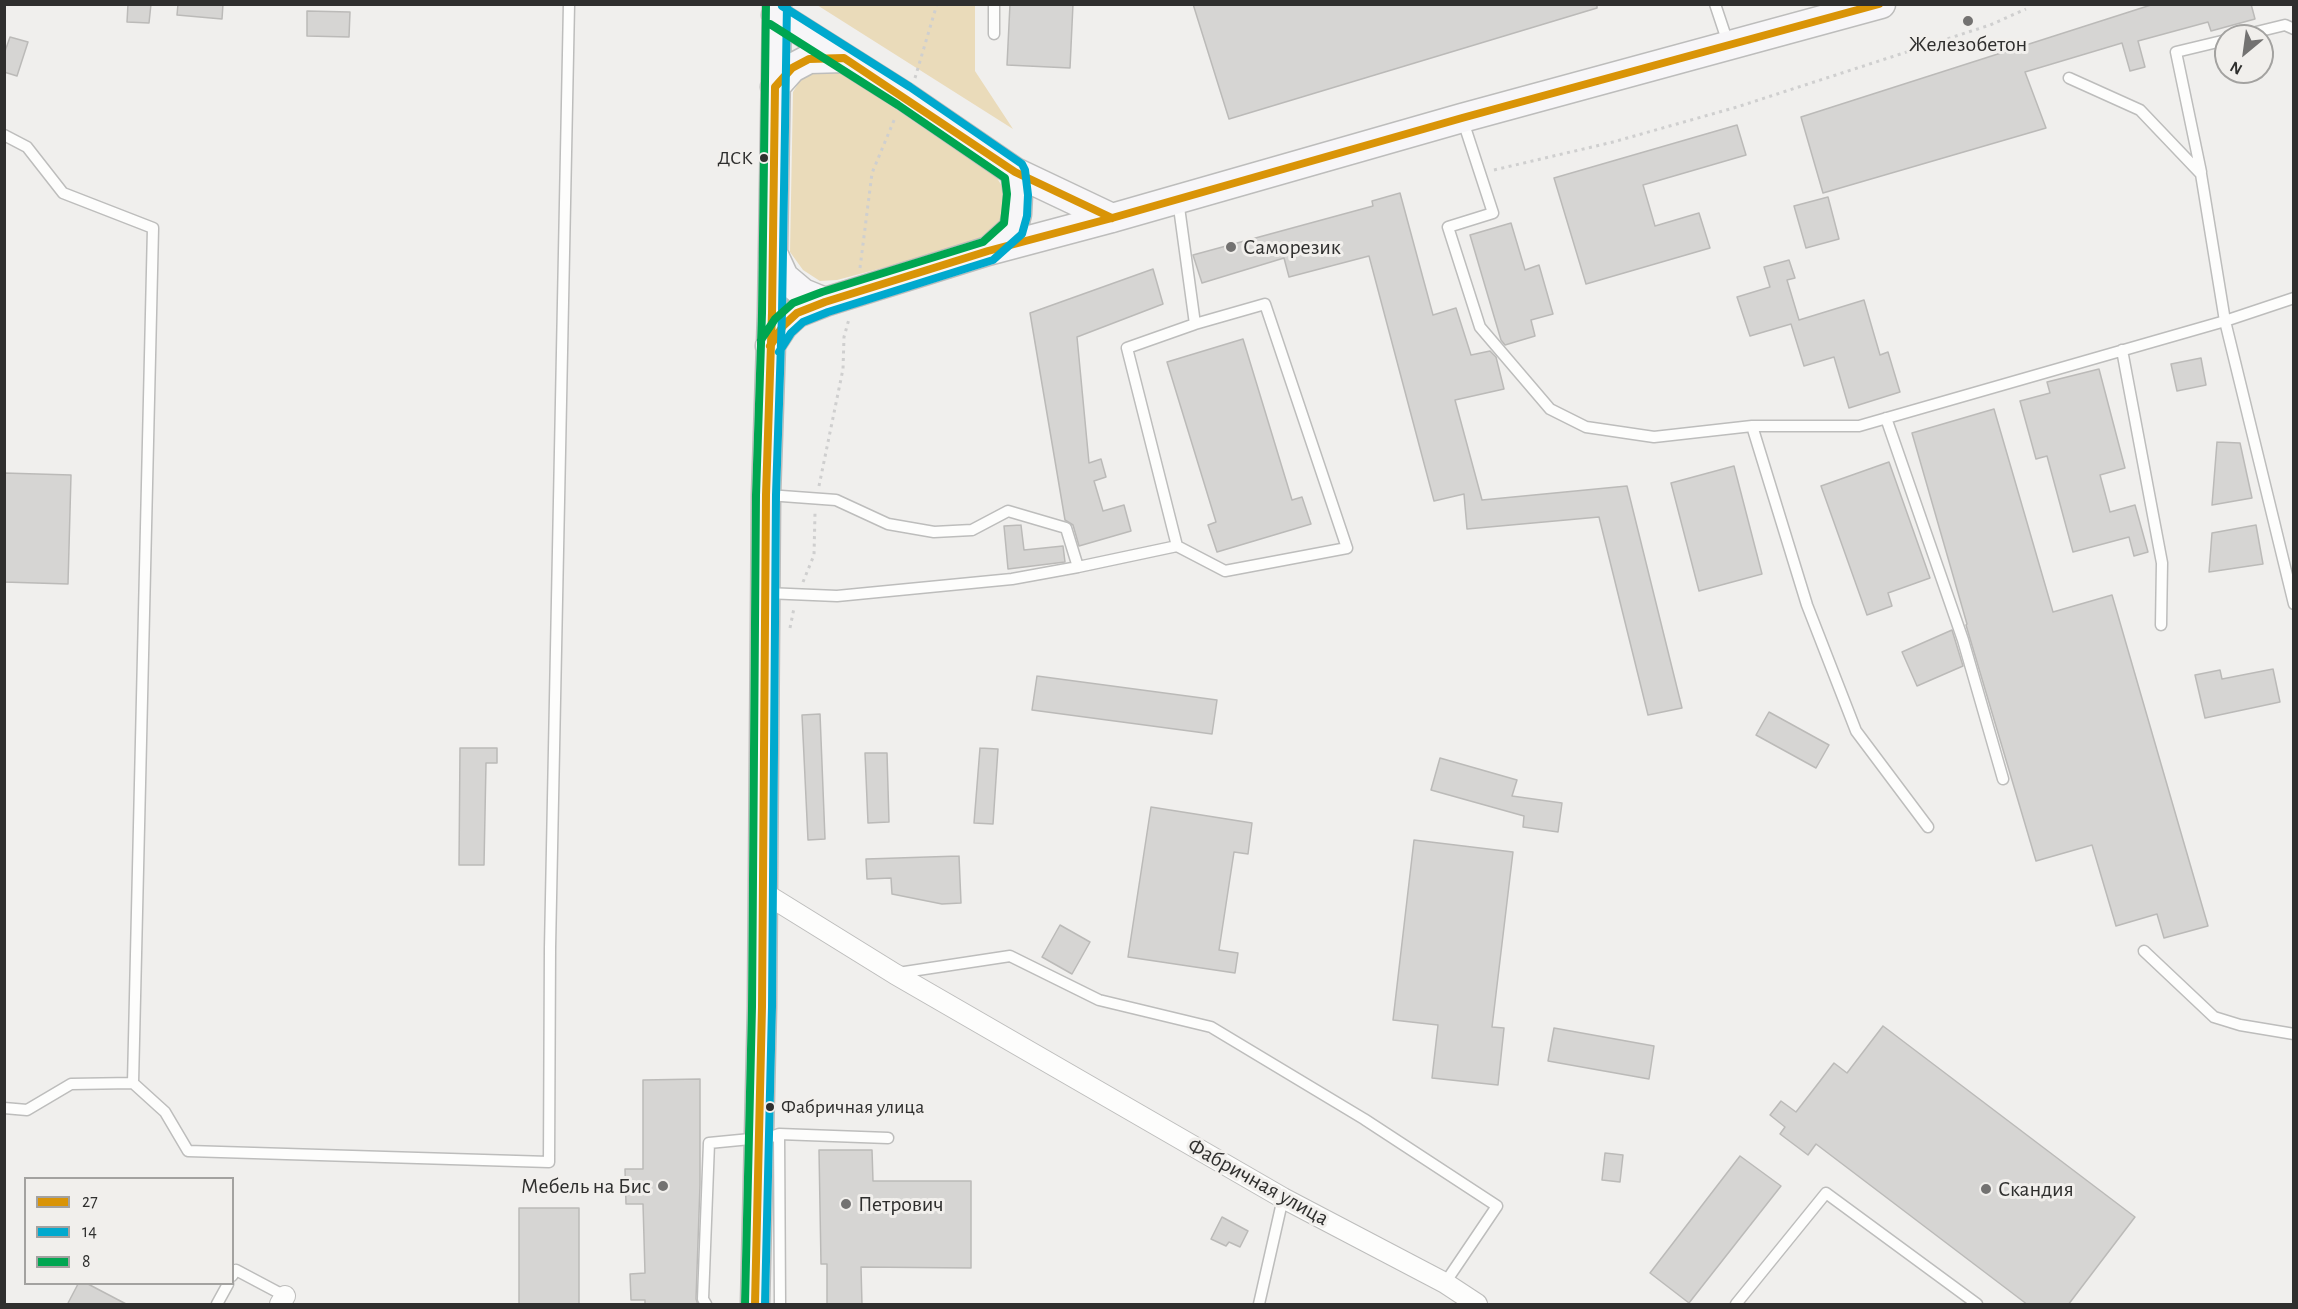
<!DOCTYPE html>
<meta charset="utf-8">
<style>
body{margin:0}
#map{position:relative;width:2298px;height:1309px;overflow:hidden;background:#f0efed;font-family:"Alegreya Sans",sans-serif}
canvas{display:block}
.frame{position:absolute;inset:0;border:6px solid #2f2f2e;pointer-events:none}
.legend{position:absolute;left:24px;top:1177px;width:210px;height:108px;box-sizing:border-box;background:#f1efec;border:2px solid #a3a2a0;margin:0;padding:8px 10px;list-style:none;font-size:18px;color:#2f2f2e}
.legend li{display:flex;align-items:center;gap:12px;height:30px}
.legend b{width:30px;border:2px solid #a3a2a0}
.north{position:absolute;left:2214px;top:24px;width:60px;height:60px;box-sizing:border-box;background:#f1efec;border:2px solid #a3a2a0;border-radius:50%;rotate:209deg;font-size:16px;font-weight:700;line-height:24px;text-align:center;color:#2f2f2e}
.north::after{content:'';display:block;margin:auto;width:21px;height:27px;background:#737271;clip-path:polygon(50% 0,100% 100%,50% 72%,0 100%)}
</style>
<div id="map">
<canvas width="2298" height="1309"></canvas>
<div class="frame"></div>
<ul class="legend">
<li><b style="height:8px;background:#d99407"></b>27</li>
<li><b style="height:8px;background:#00a9ce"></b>14</li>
<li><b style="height:8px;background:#00a651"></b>8</li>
</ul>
<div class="north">N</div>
</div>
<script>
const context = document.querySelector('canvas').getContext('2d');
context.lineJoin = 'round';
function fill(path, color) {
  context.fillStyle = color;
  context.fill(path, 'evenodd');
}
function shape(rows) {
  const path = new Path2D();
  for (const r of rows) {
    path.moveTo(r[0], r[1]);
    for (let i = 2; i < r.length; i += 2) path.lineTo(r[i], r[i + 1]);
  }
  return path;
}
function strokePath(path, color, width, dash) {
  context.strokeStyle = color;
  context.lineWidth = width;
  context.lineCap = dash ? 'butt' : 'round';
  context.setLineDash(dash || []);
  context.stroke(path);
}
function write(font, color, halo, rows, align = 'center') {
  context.font = font + ' "Alegreya Sans",sans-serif';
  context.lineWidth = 6;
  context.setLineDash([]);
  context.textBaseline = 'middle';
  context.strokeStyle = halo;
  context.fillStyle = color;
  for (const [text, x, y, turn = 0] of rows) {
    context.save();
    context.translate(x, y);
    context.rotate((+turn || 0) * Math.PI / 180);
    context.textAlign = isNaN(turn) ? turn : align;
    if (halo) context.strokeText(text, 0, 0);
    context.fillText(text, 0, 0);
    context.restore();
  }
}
fill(shape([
 [817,5,975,5,975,71,1013,129],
 [841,72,997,178,1005,191,1007,204,1000,225,984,241,837,280,820,281,803,270,790,252,793,92,799,82,811,73]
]), '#eadbba');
const building = shape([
 [128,4,151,4,149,23,127,22,128,4],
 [178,4,223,4,222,19,177,15,178,4],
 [1010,4,1073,4,1070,68,1007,65,1010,4],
 [1193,4,1597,4,1597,8,1229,119,1193,4],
 [2154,4,2251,4,2255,19,2211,31,2208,22,2138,41,2145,67,2130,71,2122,43,2025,72,2046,128,1823,193,1801,117,2154,4],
 [307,11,350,12,349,37,307,36,307,11],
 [10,37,28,42,17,76,4,72,4,54,10,37],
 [1737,125,1746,155,1643,185,1655,226,1699,213,1710,248,1586,284,1554,178,1737,125],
 [1400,193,1433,315,1456,308,1471,355,1490,351,1496,357,1504,389,1455,400,1482,500,1627,486,1682,708,1648,715,1599,517,1467,529,1464,494,1434,501,1369,256,1289,277,1284,258,1202,283,1193,255,1373,206,1372,201,1400,193],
 [1828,197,1839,239,1806,248,1794,206,1828,197],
 [1511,223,1525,270,1539,265,1553,314,1531,320,1535,336,1505,345,1501,340,1470,235,1511,223],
 [1789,260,1795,278,1787,280,1799,320,1864,300,1880,355,1888,352,1900,392,1849,408,1834,357,1804,366,1791,324,1750,336,1737,297,1770,287,1764,267,1789,260],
 [1153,269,1163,304,1077,337,1089,463,1101,459,1106,477,1094,481,1103,511,1124,505,1131,531,1079,546,1073,525,1065,520,1030,313,1153,269],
 [1243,339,1292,500,1302,497,1311,524,1217,552,1208,525,1216,522,1167,362,1243,339],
 [2201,358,2206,385,2177,391,2171,364,2201,358],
 [2099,369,2125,468,2100,475,2110,512,2135,505,2148,552,2134,556,2129,537,2073,552,2047,456,2036,459,2020,401,2050,393,2047,382,2099,369],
 [1994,409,2053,612,2112,595,2208,926,2164,938,2157,914,2116,926,2092,845,2036,861,1966,625,1967,624,1912,433,1994,409],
 [2217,442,2240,443,2252,498,2212,505,2217,442],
 [1889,462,1930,578,1888,593,1892,606,1867,615,1821,486,1889,462],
 [1734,466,1762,574,1699,591,1671,483,1734,466],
 [4,473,71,475,68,584,4,582,4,473],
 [1021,525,1024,550,1063,546,1065,562,1008,569,1004,526,1021,525],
 [2256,525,2263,564,2209,572,2212,533,2256,525],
 [1952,630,1963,666,1917,686,1902,652,1952,630],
 [2273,669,2280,702,2205,718,2195,675,2220,670,2222,679,2273,669],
 [1037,676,1217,700,1212,734,1032,710,1037,676],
 [1769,712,1829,745,1816,768,1756,735,1769,712],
 [820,714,825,839,808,840,802,715,820,714],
 [460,748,497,748,497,763,486,763,484,865,459,865,460,748],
 [980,748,998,749,993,824,974,823,980,748],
 [865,753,887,753,889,822,868,823,865,753],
 [1440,758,1517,780,1512,796,1562,803,1558,832,1523,827,1524,816,1431,790,1440,758],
 [1151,807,1252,823,1248,854,1234,852,1219,950,1238,953,1235,973,1128,957,1151,807],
 [1414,840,1513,852,1492,1027,1504,1028,1498,1085,1432,1078,1438,1025,1393,1020,1414,840],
 [959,856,961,903,942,904,892,894,891,878,867,879,866,859,959,856],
 [1060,925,1090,942,1072,974,1042,957,1060,925],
 [1883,1026,2135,1217,2068,1305,2028,1305,1816,1144,1808,1155,1780,1134,1785,1127,1770,1115,1781,1101,1796,1112,1834,1063,1847,1073,1883,1026],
 [1554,1028,1654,1046,1649,1079,1548,1061,1554,1028],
 [700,1079,700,1185,696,1299,698,1305,645,1305,645,1300,631,1300,630,1274,645,1273,643,1204,626,1204,625,1169,643,1169,643,1080,700,1079],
 [819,1150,872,1150,873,1181,971,1181,971,1268,861,1267,862,1305,827,1305,827,1264,821,1264,819,1150],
 [1605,1153,1623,1155,1620,1182,1602,1180,1605,1153],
 [1740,1156,1781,1186,1689,1303,1650,1273,1740,1156],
 [519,1208,579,1208,579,1305,519,1305,519,1208],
 [1222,1217,1248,1231,1240,1247,1229,1242,1226,1246,1211,1239,1222,1217],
 [78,1284,88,1284,128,1305,67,1305,78,1284]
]);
fill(building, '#d6d5d3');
strokePath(building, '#bbbab8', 1.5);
const lane = shape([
 [1715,4,1728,43],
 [994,34,994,4],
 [2240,36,2285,25,2294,29],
 [2069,78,2140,110,2201,174,2225,321,2294,604],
 [1462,118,1493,213,1448,227,1480,327,1550,409,1586,427,1654,437,1752,426,1859,426,2225,321,2294,298],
 [4,135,27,147,63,193,153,228,133,1083,71,1084,27,1110,4,1108],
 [2201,172,2176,52,2226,40],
 [1178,200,1195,324,1265,304,1347,548,1225,571,1177,546,1127,348,1195,324],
 [2122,350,2162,563,2161,625],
 [1886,418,1963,640,2003,779],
 [1752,426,1807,605,1856,731,1928,827],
 [768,495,836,500,888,524,934,532,972,530,1008,511,1066,528,1078,567,1177,546],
 [766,593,837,596,1012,579,1078,567],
 [2144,951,2214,1017,2240,1025,2294,1034],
 [898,973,1010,956,1099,1000,1211,1027,1364,1119,1497,1206,1445,1283],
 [133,1083,165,1112,188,1151,549,1162,550,948,569,4],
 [779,1134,780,1304],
 [232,1276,236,1270,285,1296],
 [217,1304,228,1284],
 [706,1304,703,1299,709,1143,771,1137,779,1134,888,1138],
 [1259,1304,1283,1198],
 [1736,1304,1826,1193,1977,1304]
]);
const street = shape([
 [761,891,895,974,1283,1198,1445,1283,1477,1304],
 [280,1304,285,1296]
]);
const secondary = shape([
 [776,15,904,96,1015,172,1112,218],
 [775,87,792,68,809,59,844,58],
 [990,250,1013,229,1017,214,1018,194,1015,172],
 [773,253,784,277,803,293,825,302],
 [770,346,783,326,797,313,825,302,988,251,1112,218,1462,118,1881,4],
 [755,1304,762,1007,766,495,772,313,777,4]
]);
strokePath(lane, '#bdbdbc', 13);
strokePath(street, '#bdbdbc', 22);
strokePath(secondary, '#bdbdbc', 31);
strokePath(shape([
 [915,78,937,4],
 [1494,170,1613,142,1737,107,1990,25,2026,9],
 [860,268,872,173,895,118],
 [819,486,843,369,844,337,849,319],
 [803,582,814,555,815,513],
 [790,628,794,608]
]), '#cfcfcf', 3, [3, 4.5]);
strokePath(lane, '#fdfdfc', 10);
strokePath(street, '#fdfdfc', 20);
strokePath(secondary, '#f7f6f8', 28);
strokePath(shape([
 [770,346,783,326,797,313,825,302,988,251,1112,218,1462,118,1879,4],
 [755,1304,762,1007,766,495,772,313,775,87,792,68,809,59,844,58,1015,172,1112,218]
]), '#d99407', 8);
strokePath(shape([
 [779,352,791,333,803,322,828,312,993,260,1022,234,1027,216,1028,195,1025,170,1022,164,910,87,782,6],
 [765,1304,772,1007,776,495,782,313,787,4]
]), '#00a9ce', 8);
strokePath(shape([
 [761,340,775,319,793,303,822,292,983,242,1004,223,1007,194,1005,178,898,105,770,24],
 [745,1304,752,1007,756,495,762,313,766,4]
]), '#00a651', 8);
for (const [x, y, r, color] of [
 [1968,21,6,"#737271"],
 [764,158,5,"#2f2f2e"],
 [1231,247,6,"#737271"],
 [770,1107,5,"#2f2f2e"],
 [663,1186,6,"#737271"],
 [1986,1189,6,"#737271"],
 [846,1204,6,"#737271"]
]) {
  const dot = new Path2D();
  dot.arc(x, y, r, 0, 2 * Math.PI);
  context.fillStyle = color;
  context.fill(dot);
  strokePath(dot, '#f1efec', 2);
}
write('20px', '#2f2f2e', '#f1efec', [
 ["ДСК",753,158],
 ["Фабричная улица",781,1107,"left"]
], 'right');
write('22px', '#2f2f2e', '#f1efec', [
 ["Железобетон",1968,44,"center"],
 ["Саморезик",1243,247],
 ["Мебель на Бис",651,1186,"right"],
 ["Скандия",1998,1189],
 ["Петрович",858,1204]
], 'left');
write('22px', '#2f2f2e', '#f1efec', [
 ["Фабричная улица",1258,1182,29]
]);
</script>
